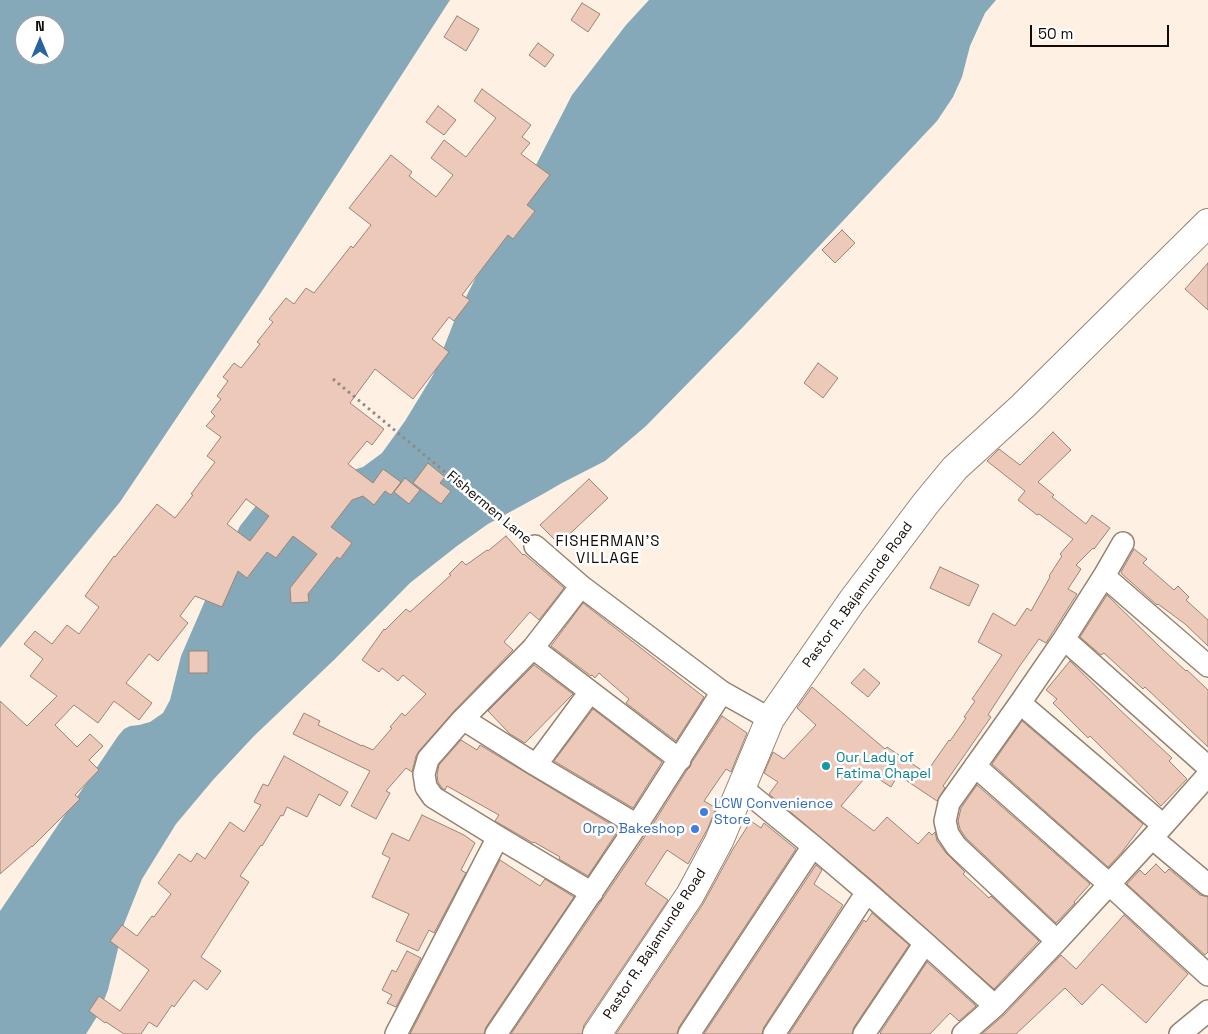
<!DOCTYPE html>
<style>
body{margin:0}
#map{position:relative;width:1208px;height:1034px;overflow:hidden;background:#fef1e4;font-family:"Space Grotesk",sans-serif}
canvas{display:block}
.north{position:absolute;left:15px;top:15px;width:50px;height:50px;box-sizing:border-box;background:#fff;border:1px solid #a09d9b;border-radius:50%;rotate:0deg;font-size:14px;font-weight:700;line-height:20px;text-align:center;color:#120b05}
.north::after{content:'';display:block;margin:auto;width:18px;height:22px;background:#28659c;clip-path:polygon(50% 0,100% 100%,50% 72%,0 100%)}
.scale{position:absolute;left:1030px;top:25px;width:139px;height:22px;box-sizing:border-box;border:2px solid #120b05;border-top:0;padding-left:6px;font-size:15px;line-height:18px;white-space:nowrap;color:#120b05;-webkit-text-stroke:4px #fff;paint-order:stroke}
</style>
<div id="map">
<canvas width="1208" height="1034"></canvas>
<div class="north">N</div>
<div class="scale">50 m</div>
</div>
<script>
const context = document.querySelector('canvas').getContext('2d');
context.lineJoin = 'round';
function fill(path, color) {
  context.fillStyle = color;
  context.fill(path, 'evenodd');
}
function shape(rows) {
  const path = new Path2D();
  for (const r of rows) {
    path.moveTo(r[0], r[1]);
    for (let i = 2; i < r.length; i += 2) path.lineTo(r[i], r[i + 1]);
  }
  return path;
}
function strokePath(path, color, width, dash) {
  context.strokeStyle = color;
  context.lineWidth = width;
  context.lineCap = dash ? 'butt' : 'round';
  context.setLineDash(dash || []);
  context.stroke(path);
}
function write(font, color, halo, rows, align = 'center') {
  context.font = font + ' "Space Grotesk",sans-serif';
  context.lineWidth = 5;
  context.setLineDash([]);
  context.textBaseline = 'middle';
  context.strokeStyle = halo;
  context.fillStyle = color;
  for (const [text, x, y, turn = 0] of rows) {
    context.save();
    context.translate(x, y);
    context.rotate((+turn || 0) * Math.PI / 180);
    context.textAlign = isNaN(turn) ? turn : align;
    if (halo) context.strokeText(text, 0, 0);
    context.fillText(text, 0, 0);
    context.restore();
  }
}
fill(shape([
 [0,0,450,0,264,288,120,502,0,648],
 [25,25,55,25,55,55,25,55],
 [649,0,996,0,985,13,970,46,962,77,953,97,937,121,743,327,646,426,605,461,562,483,543,494,488,524,457,546,410,583,335,659,254,736,213,780,176,824,142,879,124,924,108,990,98,1015,86,1034,0,1034,0,911,118,736,124,729,130,726,139,725,150,722,163,713,170,700,181,656,217,573,240,526,262,498,363,467,382,453,405,421,433,375,455,319,482,265,521,194,572,95,626,25]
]), '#86a9ba');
const building = shape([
 [582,3,600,14,588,32,571,20,582,3],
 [457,16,479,29,466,51,444,37,457,16],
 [538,43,554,55,545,67,529,55,538,43],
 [482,89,531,125,522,137,530,143,521,154,550,175,527,205,535,211,513,239,508,235,462,295,470,300,454,321,449,317,432,339,449,352,413,399,375,369,350,403,384,429,372,445,367,441,348,464,373,483,383,469,401,482,391,495,385,491,374,505,363,496,352,500,331,527,352,543,340,559,337,557,308,594,309,602,291,603,290,588,317,554,293,536,276,558,267,552,247,578,238,571,222,607,195,596,180,616,188,623,158,661,149,654,126,683,152,703,139,720,114,701,98,723,74,705,55,725,77,747,90,734,103,746,89,760,99,770,75,795,80,799,32,847,32,846,0,874,0,701,27,726,57,696,30,676,43,659,24,644,35,631,52,644,67,625,79,634,99,607,85,596,114,556,115,557,157,504,175,518,193,495,191,494,215,462,207,456,221,437,206,426,215,416,211,412,221,399,217,396,228,381,223,377,234,363,241,368,260,344,257,342,273,322,269,319,286,298,294,304,306,288,314,293,351,246,353,248,371,225,349,208,391,155,412,172,409,176,436,197,453,175,431,158,444,140,466,157,496,118,474,101,482,89],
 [246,499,269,516,250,541,227,524,246,499],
 [438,106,456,120,444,135,426,122,438,106],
 [842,230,855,243,835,263,822,250,842,230],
 [1208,263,1208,310,1185,289,1208,263],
 [818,363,838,378,823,398,804,383,818,363],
 [1053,432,1071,450,1038,482,1054,495,1052,497,1086,524,1092,515,1110,528,1094,549,1093,548,1076,565,1081,569,1068,589,1077,594,1046,643,1039,639,1019,667,988,715,991,717,943,786,945,788,937,801,898,775,891,787,869,773,841,806,874,831,887,817,918,844,929,832,932,835,935,832,937,841,946,853,965,872,963,874,989,898,991,896,1039,941,994,989,875,883,769,794,778,782,764,773,773,752,784,759,816,725,797,708,812,687,885,749,887,747,926,773,949,740,950,741,966,718,964,717,975,701,972,699,1002,655,978,642,993,613,1015,626,1027,608,1031,611,1050,577,1049,576,1062,556,1060,554,1073,539,1039,514,1037,515,1018,500,1025,491,987,461,999,449,1020,465,1053,432],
 [428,463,445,477,440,483,451,491,441,504,413,483,428,463],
 [405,478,420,490,409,504,394,492,405,478],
 [589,479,608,498,559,544,540,525,589,479],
 [506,536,523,555,524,554,564,588,539,620,530,612,504,642,513,650,454,711,419,751,416,756,412,772,406,768,386,791,390,793,376,819,351,806,370,771,293,734,304,713,320,721,318,725,362,746,362,745,373,750,392,728,390,727,402,713,405,716,426,694,403,675,398,681,382,668,379,672,362,660,384,629,385,630,406,609,410,612,451,575,449,574,462,561,466,565,487,550,488,551,506,536],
 [1134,549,1147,559,1143,563,1174,590,1178,586,1189,597,1186,600,1208,620,1208,646,1185,624,1158,604,1157,605,1122,574,1121,572,1134,549],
 [940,567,979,585,969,606,930,588,940,567],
 [1107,595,1160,647,1186,671,1187,670,1208,690,1208,747,1145,687,1143,689,1104,653,1101,655,1080,637,1107,595],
 [583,603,704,697,676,741,626,703,629,699,599,673,595,678,592,675,591,676,551,646,583,603],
 [189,651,208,651,208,673,189,673,189,651],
 [1070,661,1120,710,1172,758,1169,761,1187,779,1161,806,1090,736,1088,738,1053,703,1057,699,1046,690,1070,661],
 [534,665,573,694,525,743,510,734,488,711,534,665],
 [864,669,880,683,868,697,851,683,864,669],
 [593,709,662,762,633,808,554,761,593,709],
 [722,716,747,733,731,772,726,769,704,801,716,808,708,828,688,864,667,850,645,884,668,900,584,1025,582,1034,511,1034,648,832,687,770,690,767,692,762,722,716],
 [1022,721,1143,824,1122,852,1108,867,992,764,1022,721],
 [461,740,477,750,480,745,619,829,588,876,559,859,560,857,534,842,533,843,495,821,499,815,447,786,445,790,442,788,438,782,437,775,439,765,461,740],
 [284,756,348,792,340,806,319,794,307,817,287,807,283,816,281,815,262,846,261,845,240,876,249,882,201,957,221,971,207,990,194,980,174,1007,172,1005,157,1027,149,1022,141,1034,124,1034,106,1022,105,1023,89,1011,99,996,120,1011,149,970,110,941,122,925,137,936,152,916,154,917,171,894,158,883,179,854,191,862,197,853,205,859,230,822,244,832,261,805,254,802,263,784,268,786,284,756],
 [977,785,1090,884,1074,902,1075,903,1056,923,966,838,960,829,958,821,961,808,977,785],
 [422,815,464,835,475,843,461,870,466,873,434,933,429,930,418,951,396,941,409,914,372,897,390,858,382,854,392,833,409,841,422,815],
 [751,821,761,828,764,823,796,849,679,1027,677,1034,616,1034,703,904,733,849,751,821],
 [500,860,540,886,545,879,574,897,486,1027,484,1034,410,1034,500,860],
 [1156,864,1165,873,1169,869,1200,895,1208,897,1208,952,1205,955,1127,884,1140,870,1145,875,1156,864],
 [816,865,822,870,814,884,843,905,764,1027,762,1034,704,1034,816,865],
 [872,913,909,945,854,1027,852,1034,789,1034,864,920,866,922,872,913],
 [1124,915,1188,974,1146,1023,1102,984,1082,1005,1065,988,1016,1034,982,1034,1004,1015,1061,955,1076,969,1124,915],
 [407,951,421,958,396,1007,387,1003,392,995,382,990,392,970,396,972,407,951],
 [927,962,976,1006,959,1021,950,1013,930,1034,881,1034,880,1033,927,962]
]);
fill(building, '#ecc9b8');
strokePath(building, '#9d8377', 1);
const street = shape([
 [535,546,581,586,722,692,770,719],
 [1104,576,1208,666],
 [581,586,533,648,463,719,428,759,424,774,426,787,433,797,498,837,592,893],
 [1064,639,1208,767],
 [533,648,680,760],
 [1020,703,1163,825],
 [463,719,536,765,637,825],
 [536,765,590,692],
 [975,766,1110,885,1208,975],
 [742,788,813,846,867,892,925,943,995,1006],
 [1152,838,1208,885],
 [1057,941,956,846,948,834,945,821,949,803,1020,703,1064,639,1104,576,1123,543],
 [396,1034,498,837],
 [496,1034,637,825,722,692],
 [689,1034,813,846],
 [774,1034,867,892],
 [864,1034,925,943],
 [963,1034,995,1006,1057,941,1152,838,1208,775],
 [1180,1034,1208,1011]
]);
const secondary = shape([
 [597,1034,690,895,719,841,770,719,852,601,926,503,955,468,1023,406,1208,223]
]);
strokePath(street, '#968470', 24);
strokePath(secondary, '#968470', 30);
strokePath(shape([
 [333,379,521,535]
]), '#93897f', 3, [2.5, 4]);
strokePath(street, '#fff', 21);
strokePath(secondary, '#fff', 28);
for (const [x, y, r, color] of [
 [826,766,5,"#0f9aa8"],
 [704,812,5,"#3f7fe0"],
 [695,829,5,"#3f7fe0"]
]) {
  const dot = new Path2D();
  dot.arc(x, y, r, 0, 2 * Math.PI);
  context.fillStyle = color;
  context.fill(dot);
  strokePath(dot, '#fff', 2);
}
write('14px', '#120b05', '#fff', [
 ["Fishermen Lane",489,508,40],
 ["Pastor R. Bajamunde Road",858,595,-54],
 ["Pastor R. Bajamunde Road",655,944,-57]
]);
write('14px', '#0d838f', '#fff', [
 ["Our Lady of",836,758],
 ["Fatima Chapel",836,774]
], 'left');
write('14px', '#366cbe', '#fff', [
 ["LCW Convenience",714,804],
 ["Store",714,820],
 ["Orpo Bakeshop",685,829,"right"]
], 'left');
context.letterSpacing = '1px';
write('15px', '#120b05', '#fff', [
 ["FISHERMAN'S",608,542],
 ["VILLAGE",608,559]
]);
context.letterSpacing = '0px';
</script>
